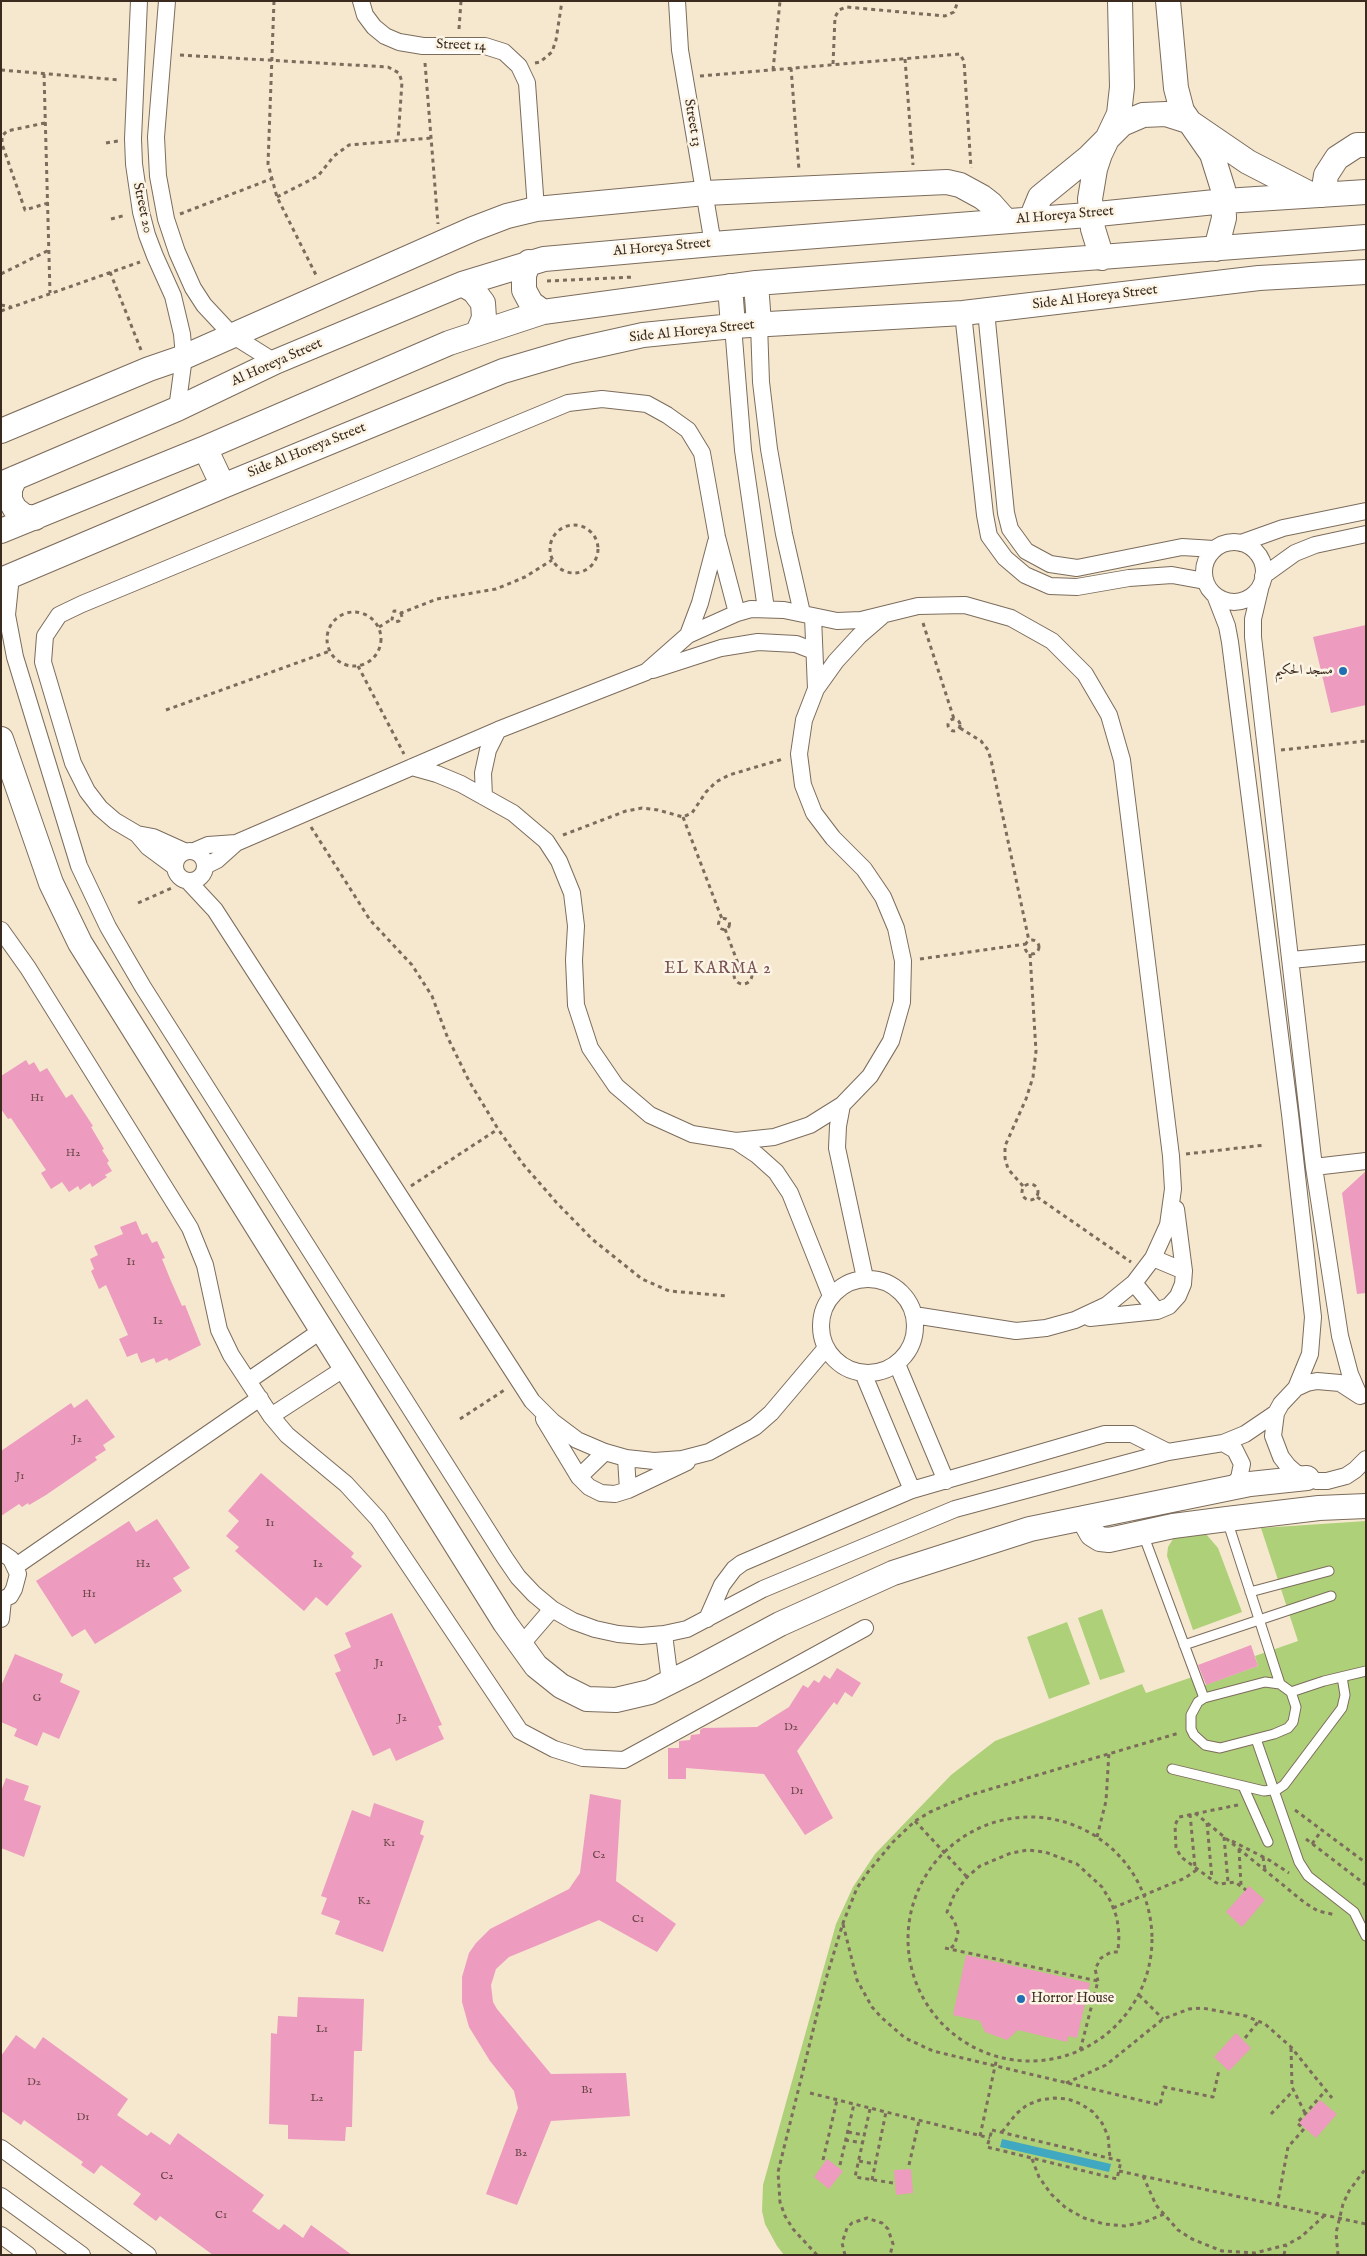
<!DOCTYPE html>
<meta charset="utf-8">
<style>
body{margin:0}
#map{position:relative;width:1367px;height:2256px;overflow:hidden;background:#f5e8cf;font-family:"IM FELL English",serif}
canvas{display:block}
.frame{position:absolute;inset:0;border:2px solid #3b2a1e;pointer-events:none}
</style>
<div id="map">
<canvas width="1367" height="2256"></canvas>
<div class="frame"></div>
</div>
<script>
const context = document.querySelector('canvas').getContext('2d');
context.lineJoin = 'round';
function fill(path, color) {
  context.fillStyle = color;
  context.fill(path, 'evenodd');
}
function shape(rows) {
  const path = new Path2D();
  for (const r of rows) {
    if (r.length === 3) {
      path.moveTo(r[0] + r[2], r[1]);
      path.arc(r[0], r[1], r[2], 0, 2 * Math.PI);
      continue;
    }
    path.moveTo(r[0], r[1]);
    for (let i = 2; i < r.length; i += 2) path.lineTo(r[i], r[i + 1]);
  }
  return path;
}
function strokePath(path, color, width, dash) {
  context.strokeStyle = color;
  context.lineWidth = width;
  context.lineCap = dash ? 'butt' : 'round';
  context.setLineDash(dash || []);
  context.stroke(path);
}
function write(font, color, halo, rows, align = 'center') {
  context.font = font + ' "IM FELL English",Amiri,serif';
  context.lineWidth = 5;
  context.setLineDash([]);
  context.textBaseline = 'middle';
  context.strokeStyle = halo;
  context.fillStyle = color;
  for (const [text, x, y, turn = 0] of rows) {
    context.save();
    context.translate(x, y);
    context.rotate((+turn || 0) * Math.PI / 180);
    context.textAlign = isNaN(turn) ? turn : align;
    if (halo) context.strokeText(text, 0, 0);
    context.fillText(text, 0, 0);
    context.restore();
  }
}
fill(shape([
 [1366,1521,1366,2255,784,2255,777,2246,765,2224,762,2211,763,2185,836,1924,853,1887,875,1854,951,1775,995,1741,1142,1684,1146,1693,1201,1674,1205,1685,1258,1666,1255,1656,1298,1641,1261,1528],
 [1198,1531,1206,1534,1218,1548,1242,1612,1193,1630,1167,1556,1168,1547,1173,1539,1180,1534],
 [1102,1609,1125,1672,1100,1680,1078,1618],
 [1067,1622,1090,1684,1049,1699,1027,1637]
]), '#aed078');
fill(shape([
 [1002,2139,1111,2164,1109,2172,1000,2147]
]), '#40a8c0');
fill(shape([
 [1366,625,1366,705,1331,713,1313,637],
 [26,1060,29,1065,34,1062,40,1072,47,1068,66,1098,72,1094,93,1126,91,1127,104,1149,102,1150,109,1161,107,1163,112,1171,105,1175,107,1177,92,1187,90,1183,80,1190,78,1186,69,1192,62,1182,51,1189,41,1173,46,1170,11,1118,8,1119,1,1109,1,1076],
 [1366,1171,1366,1293,1357,1294,1342,1193],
 [136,1221,142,1235,147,1233,152,1243,157,1241,165,1258,162,1259,171,1281,182,1306,185,1305,201,1345,169,1361,167,1358,156,1363,154,1358,141,1363,137,1353,127,1357,119,1339,128,1335,106,1285,99,1289,91,1271,94,1269,90,1259,98,1255,94,1246,123,1234,120,1227],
 [87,1399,115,1437,103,1445,106,1450,95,1457,97,1460,46,1495,29,1505,28,1503,22,1507,19,1504,1,1516,1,1451,71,1403,74,1408],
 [261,1473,354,1553,351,1557,362,1566,327,1606,316,1597,304,1611,235,1551,239,1547,226,1536,239,1521,228,1511],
 [157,1519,190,1568,173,1578,182,1591,95,1644,85,1629,72,1637,36,1581,129,1521,136,1532],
 [392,1613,442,1725,438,1726,444,1739,396,1761,390,1748,373,1756,335,1673,341,1671,334,1655,351,1647,345,1633],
 [1251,1645,1258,1666,1206,1685,1198,1665],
 [15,1654,63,1674,60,1682,80,1691,59,1739,43,1732,37,1746,14,1736,17,1729,1,1722,1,1686],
 [837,1668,861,1683,852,1697,845,1692,837,1705,834,1702,797,1751,833,1818,805,1835,764,1774,686,1768,686,1779,668,1779,668,1748,679,1748,679,1741,690,1740,691,1735,700,1734,700,1730,703,1728,757,1727,789,1707,803,1685,808,1688,814,1680,819,1683,824,1675,830,1679],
 [6,1778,29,1786,24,1800,41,1806,24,1857,1,1848,1,1791],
 [590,1794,621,1800,616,1881,676,1924,657,1952,599,1920,509,1957,496,1969,491,1985,493,2002,497,2009,551,2074,626,2073,630,2116,551,2121,517,2205,486,2194,518,2108,514,2091,490,2061,469,2027,462,2002,462,1977,469,1953,476,1943,490,1929,569,1889,580,1873],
 [374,1803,424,1821,420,1834,424,1836,383,1952,335,1934,340,1921,321,1914,327,1898,321,1896,352,1810,370,1817],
 [1249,1886,1265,1900,1242,1927,1226,1912],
 [966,1955,1090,1983,1077,2038,1068,2036,1067,2042,1018,2030,1007,2040,985,2032,980,2021,953,2015],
 [298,1997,364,1999,362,2051,354,2051,352,2127,346,2127,345,2141,288,2139,288,2125,269,2124,271,2033,277,2034,278,2016,297,2017],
 [1236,2033,1251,2048,1229,2071,1214,2057],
 [16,2035,35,2049,43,2037,128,2099,117,2115,147,2136,151,2132,170,2145,178,2133,264,2195,252,2211,279,2230,284,2224,303,2238,311,2225,352,2255,213,2255,160,2216,156,2221,133,2204,141,2194,101,2165,94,2174,81,2165,83,2162,24,2120,21,2125,1,2111,1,2056],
 [1320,2100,1337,2114,1316,2138,1299,2123],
 [827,2159,843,2171,829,2189,814,2177],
 [911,2169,913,2193,896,2195,894,2170]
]), '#ed9bbe');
const lane = shape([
 [1227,1520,1280,1684],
 [1143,1534,1204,1698],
 [1250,1592,1329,1571],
 [1184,1645,1331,1596],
 [1265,1682,1280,1684,1291,1692,1296,1707,1293,1722,1288,1728,1274,1734,1220,1748,1205,1745,1194,1735,1191,1729,1191,1715,1198,1702,1204,1698,1265,1682],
 [1291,1692,1324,1681,1366,1671],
 [1256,1739,1299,1862,1308,1876,1354,1912,1366,1936],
 [1172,1769,1264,1791,1278,1789,1284,1785,1342,1708,1345,1695,1342,1677],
 [1243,1786,1268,1842]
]);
const street = shape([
 [139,1,133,139,134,164,141,212,147,235,155,256,173,296,182,334,184,357,177,409],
 [167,1,156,137,158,176,166,219,177,252,193,288,204,305,232,335,275,362],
 [361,1,365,15,374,27,385,36,399,42,423,46,485,46,504,52,519,66,527,83,536,209],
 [677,1,680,50,713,244],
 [986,311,1006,513,1010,529,1026,551,1050,564,1077,568,1182,547,1214,549],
 [963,313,985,515,989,536,1005,558,1025,575,1050,586,1077,587,1129,578,1172,575,1205,581],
 [759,324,761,382,769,449,784,534,802,613],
 [733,326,743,450,766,609],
 [1234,572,30],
 [1241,543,1283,528,1366,511],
 [11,576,7,615,15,657,79,866,108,927,143,987,505,1558,518,1577,534,1594,552,1609,573,1621,595,1629,618,1634,641,1636,664,1634,687,1629,763,1589,955,1509,1168,1452,1223,1443,1245,1434,1276,1413],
 [1263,576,1295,553,1315,545,1366,534],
 [1261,585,1253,619,1253,637,1314,1167,1340,1336,1350,1374,1359,1395],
 [1215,595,1227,626,1230,642,1290,1114,1313,1317,1310,1354,1296,1388],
 [813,617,816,689],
 [688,635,700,603,716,542],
 [653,670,721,648,758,642,796,644,814,651],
 [412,767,437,774,461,784,513,813,546,841,559,861,572,893,576,926,574,960,576,1005,590,1048,616,1086,650,1115,692,1134,736,1141,774,1137,810,1125,842,1105,870,1076,891,1041,902,1002,903,961,896,928,883,897,864,869,833,838,814,813,803,785,799,754,804,720,816,689,836,661,859,636,881,617],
 [484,797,483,773,488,750,498,730],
 [137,834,153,837,184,851],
 [190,866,15],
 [194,851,208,845,236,843,498,730,646,672,688,635,737,613,751,609,784,610,837,621,861,620,918,606,965,605,1011,618,1052,641,1085,674,1109,715,1122,760,1171,1156,1173,1189,1168,1225,1153,1258,1134,1283,1107,1305,1075,1320,1046,1328,1016,1331,914,1315],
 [205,866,217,860,236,843],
 [175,867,148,847,137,834,115,821,100,808,87,791,73,763,43,662,45,636,59,615,82,604,568,403,602,399,647,404,667,415,688,430,702,453,717,537,737,613],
 [188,881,215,910,532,1401,553,1422,577,1440,605,1452,626,1458,654,1461,682,1459,709,1452,755,1427,771,1413,826,1348],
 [1,930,28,968,190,1228,205,1265,219,1330,231,1355,271,1416,287,1435,346,1484,378,1519,520,1731,554,1749,583,1758,624,1760,865,1628],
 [1291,960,1366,953],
 [842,1105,838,1126,837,1148,865,1278],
 [736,1141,757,1155,776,1172,790,1193,831,1296],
 [1314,1167,1366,1161],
 [1153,1258,1184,1271],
 [868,1326,47],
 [1134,1283,1157,1311],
 [1090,1318,1157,1311,1169,1306,1178,1296,1183,1284,1184,1271,1176,1209],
 [897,1364,946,1481],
 [863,1373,912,1490],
 [248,1381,322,1330],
 [1360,1396,1340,1383,1317,1381,1307,1383,1296,1388,1281,1404,1276,1413,1273,1436,1281,1457,1288,1466,1296,1473,1317,1481,1327,1481,1346,1476,1355,1470,1366,1459],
 [271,1416,345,1368],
 [544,1419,579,1477,589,1487,601,1493,615,1494,628,1490,687,1462],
 [1223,1443,1235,1450,1242,1464,1239,1478,1230,1488],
 [626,1458,628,1490],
 [579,1477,605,1452],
 [1,1552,11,1559,18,1574,14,1589,10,1596,1,1600],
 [16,1566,260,1398],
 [1,1619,3,1600],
 [707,1619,722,1585,734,1569,742,1563,912,1490,1105,1434,1132,1434,1168,1452],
 [664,1634,670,1682],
 [521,1645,552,1609],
 [1,2148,148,2255],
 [1,2196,82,2255],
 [1,2235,28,2255]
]);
const secondary = shape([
 [1168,1,1176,88,1182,111,1212,154,1223,189,1224,218,1216,249],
 [1323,195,1326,175,1337,158,1357,145,1366,145],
 [1031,219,1040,197,1089,157,1122,124,1143,115,1166,114,1188,121,1248,162,1312,195],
 [1102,258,1093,229,1090,199,1095,169,1100,154,1119,114,1122,87,1120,1],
 [529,262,524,275,524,290,531,303,543,312],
 [756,283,759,324],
 [462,284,474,291,483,303,484,318,478,332],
 [730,286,733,326],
 [1,431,149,369,184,357,473,229,507,216,536,209,705,193,947,182,960,185,982,197,991,204,1006,221],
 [205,448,223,486],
 [15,478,10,489,10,500,15,509,24,516,35,518],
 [1,484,177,409,275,362,462,284,544,259,713,244,1088,215,1225,201,1366,192],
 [1,531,205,448,449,343,543,312,756,283,1366,237],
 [1,580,223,486,503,371,571,351,643,335,733,326,963,313,1259,278,1366,272],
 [1,739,51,883,80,943,505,1623,536,1666,561,1686,587,1699,616,1700,650,1692,696,1669,780,1624,893,1573,1030,1529,1250,1484,1307,1478],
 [1083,1518,1092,1534,1100,1539,1109,1540,1173,1526,1227,1519,1319,1508,1366,1506]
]);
strokePath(lane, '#7c6c5c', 11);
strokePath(street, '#7c6c5c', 18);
strokePath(secondary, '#7c6c5c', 26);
strokePath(shape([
 [274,1,268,164,277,197,317,277],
 [459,29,461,1],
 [180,55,388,67,399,73,402,82,398,140],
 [905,59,913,165],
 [425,63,438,224],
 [535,63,540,62,552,52,556,40,562,1],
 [833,64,835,17,839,10,846,7,945,16,954,12,958,1],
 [791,68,799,170],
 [1,70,120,80],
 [773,70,780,1],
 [44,74,50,293],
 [700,76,960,54,964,61,971,168],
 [45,123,7,131,2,136,2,144,25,210,48,203],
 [106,143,118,141],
 [277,197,318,176,334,156,349,145,431,138],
 [180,214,271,179],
 [111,219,126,215],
 [110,272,141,350],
 [1,274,49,250],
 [547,281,634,277],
 [1,305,11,307],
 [1,311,140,262],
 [574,549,24],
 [354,639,27],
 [401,613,402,617,399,621,395,622,392,619,394,611,398,611,401,613,437,599,496,589,525,577,552,560],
 [923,623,954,719],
 [379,627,392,619],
 [358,666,404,754],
 [166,710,330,651],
 [954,725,6],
 [960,728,981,741,988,750,991,760,1029,941],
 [1281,750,1366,741],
 [683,817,722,919],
 [311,827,370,920,412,965,432,996,447,1036,469,1081,498,1129,523,1164,556,1202,592,1239,642,1279,669,1291,728,1296],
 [563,835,626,811,642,808,658,810,683,817,692,813,706,792,716,782,729,775,783,759],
 [138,903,174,887],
 [724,924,5.5],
 [725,929,739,966],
 [1032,947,7],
 [920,959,1026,944],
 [743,975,9],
 [1186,1154,1265,1145],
 [1030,1192,8],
 [411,1186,498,1129],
 [1023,1186,1008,1169,1005,1158,1005,1146,1026,1099,1033,1077,1036,1051,1030,954],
 [1037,1197,1131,1262],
 [460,1419,506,1389],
 [1238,1805,1179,1817,1175,1825,1176,1848,1181,1857,1215,1882,1219,1884,1235,1882,1246,1890],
 [1295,1810,1366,1863],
 [1195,1813,1305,1903,1318,1911,1336,1915],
 [1190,1814,1195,1867],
 [1030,1939,122],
 [915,1821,967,1877],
 [1207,1823,1212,1879],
 [1097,1837,1106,1801,1109,1752],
 [1224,1837,1228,1882],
 [1306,1839,1366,1885],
 [1232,1841,1269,1860,1289,1873],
 [1312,1844,1322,1830],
 [1239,1849,1241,1885],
 [1263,1857,1265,1870],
 [1113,1908,1185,1878,1198,1869],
 [843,1924,857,1980,872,2007,882,2018,905,2038,933,2051,1160,2105,1164,2087,1213,2097,1219,2070],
 [945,1948,1098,1981,1080,2051],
 [951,1948,955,1944,958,1932,954,1920,947,1912,955,1893,967,1877,980,1866,1011,1853,1028,1850,1045,1852,1077,1864,1102,1887,1111,1902,1117,1918,1119,1935,1118,1952,1111,1952,1101,1958,1095,1969,1098,1981],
 [1139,1995,1163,2019],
 [1245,2038,1258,2022],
 [1291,2048,1292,2087,1305,2113],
 [1066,2083,1106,2065,1163,2019,1189,2009,1202,2008,1246,2016,1265,2024,1291,2047,1332,2098],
 [810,2093,990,2138],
 [870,2109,855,2177,893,2183],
 [1271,2114,1293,2091],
 [992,2130,1121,2161,1117,2179,987,2147,992,2130],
 [848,2132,864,2135],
 [1002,2132,1016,2114,1027,2105,1040,2100,1054,2098,1068,2099,1081,2104,1093,2112,1102,2123,1108,2136,1110,2158],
 [980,2136,997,2057],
 [845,2140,863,2143],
 [1032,2159,1039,2177,1051,2194,1066,2208,1084,2218,1104,2224,1125,2226,1145,2222,1164,2214],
 [823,2160,837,2100],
 [859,2161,875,2164],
 [840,2165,854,2104],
 [909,2165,919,2121],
 [1119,2171,1366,2224],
 [1143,2176,1156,2205,1178,2230,1192,2239,1222,2251,1255,2253,1286,2245,1301,2237,1325,2215],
 [872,2180,886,2112],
 [1277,2206,1288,2147,1304,2129,1297,2123,1326,2090],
 [817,2255,793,2229,785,2216,780,2202,778,2172,825,1982,843,1923,857,1888,868,1872,893,1842,915,1821,930,1812,967,1796,1179,1733],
 [845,2255,842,2243,847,2228,852,2223,867,2218,882,2223,888,2229,893,2244,890,2255],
 [1284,2255,1286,2245],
 [1338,2255,1336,2233,1343,2204,1349,2191,1366,2168]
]), '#7c6c5c', 3, [4, 4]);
strokePath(lane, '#fff', 9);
strokePath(street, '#fff', 16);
strokePath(secondary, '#fff', 24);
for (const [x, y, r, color] of [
 [1343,671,5,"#1f6fb2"],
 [1021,1999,5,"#1f6fb2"]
]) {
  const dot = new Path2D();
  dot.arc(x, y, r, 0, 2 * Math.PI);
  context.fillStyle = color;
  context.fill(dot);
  strokePath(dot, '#fcf5e5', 2);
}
write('11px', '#684646', null, [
 ["H1",37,1099],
 ["H2",73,1154],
 ["I1",131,1263],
 ["I2",158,1322],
 ["J2",77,1440],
 ["J1",20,1477],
 ["I1",270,1524],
 ["H2",143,1565],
 ["I2",318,1565],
 ["H1",89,1595],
 ["J1",379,1664],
 ["G",37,1699],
 ["J2",402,1719],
 ["D2",791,1728],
 ["D1",797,1792],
 ["K1",389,1844],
 ["C2",599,1856],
 ["K2",364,1902],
 ["C1",638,1920],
 ["L1",322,2030],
 ["D2",34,2083],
 ["B1",587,2091],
 ["L2",317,2099],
 ["D1",83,2118],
 ["B2",521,2154],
 ["C2",167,2177],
 ["C1",221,2216]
]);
write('14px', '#3b2a1e', '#fcf5e5', [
 ["Street 14",461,46,2],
 ["Street 13",692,123,80],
 ["Street 20",142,208,78],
 ["Al Horeya Street",1065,216,-5],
 ["Al Horeya Street",662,248,-5],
 ["Side Al Horeya Street",1095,298,-7],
 ["Side Al Horeya Street",692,332,-6],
 ["Al Horeya Street",277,363,-24],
 ["Side Al Horeya Street",307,451,-22]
]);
write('14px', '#3b2a1e', '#fcf5e5', [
 ["مسجد الحكيم",1333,671],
 ["Horror House",1031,1999,"left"]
], 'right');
context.letterSpacing = '1px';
write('16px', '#795256', '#fcf5e5', [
 ["EL KARMA 2",718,970]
]);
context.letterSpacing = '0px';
</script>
